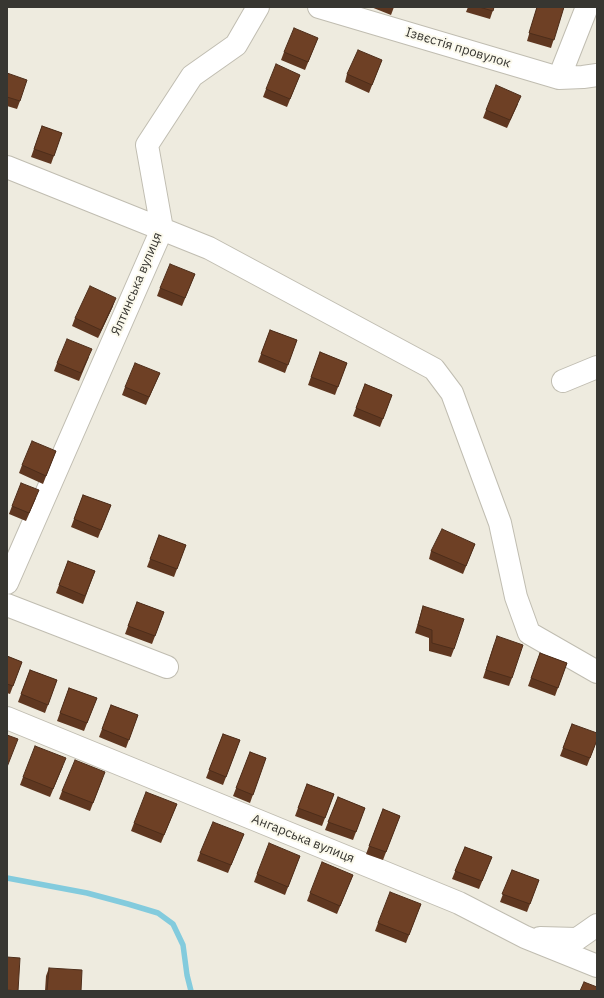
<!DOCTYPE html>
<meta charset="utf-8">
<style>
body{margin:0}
#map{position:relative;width:604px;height:998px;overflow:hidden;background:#eeebdf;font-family:"IBM Plex Sans",sans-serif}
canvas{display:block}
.frame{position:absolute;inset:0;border:8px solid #373631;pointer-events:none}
</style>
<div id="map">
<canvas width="604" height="998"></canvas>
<div class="frame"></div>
</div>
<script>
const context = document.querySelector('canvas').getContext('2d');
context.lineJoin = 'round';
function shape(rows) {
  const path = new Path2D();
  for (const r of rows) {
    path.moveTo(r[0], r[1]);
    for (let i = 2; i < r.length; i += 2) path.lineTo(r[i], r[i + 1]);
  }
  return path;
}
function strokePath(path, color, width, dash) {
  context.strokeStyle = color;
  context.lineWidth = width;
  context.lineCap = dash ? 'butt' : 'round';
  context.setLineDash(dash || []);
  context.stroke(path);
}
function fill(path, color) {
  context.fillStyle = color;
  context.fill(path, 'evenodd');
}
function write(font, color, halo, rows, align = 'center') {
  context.font = font + ' "IBM Plex Sans",sans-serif';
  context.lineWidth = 4;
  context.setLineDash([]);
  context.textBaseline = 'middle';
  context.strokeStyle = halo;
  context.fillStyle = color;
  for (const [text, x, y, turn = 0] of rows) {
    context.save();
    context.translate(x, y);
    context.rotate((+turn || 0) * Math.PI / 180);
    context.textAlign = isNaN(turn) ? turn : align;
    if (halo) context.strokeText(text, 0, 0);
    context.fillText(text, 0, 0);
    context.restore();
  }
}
strokePath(shape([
 [7,878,87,893,128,904,158,913,173,924,183,945,187,975,191,991]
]), '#83cbdd', 5.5);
const minor = shape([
 [319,7,559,78,583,77,597,75],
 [559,78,587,7],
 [7,167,209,248,434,369,452,393,500,523,516,597,529,633,597,672],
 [563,381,597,367],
 [7,583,162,229,147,145,192,76,236,45,258,7],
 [7,605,167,667],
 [7,718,459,903,525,937,597,966],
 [540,938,577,939,597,925]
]);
strokePath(minor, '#c0bdb1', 24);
strokePath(minor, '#fff', 22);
fill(shape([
 [371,7,394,7,391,15],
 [468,7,494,7,490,19,466,12],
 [537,7,564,7,551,48,527,41],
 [318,38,305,70,281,60,284,52],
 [382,60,369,93,345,82,347,74],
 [7,73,20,101,17,109,7,106],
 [300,75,287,107,263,97,266,89],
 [518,104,507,128,483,118,486,110],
 [42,126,62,133,51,164,31,157],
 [195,274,182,306,157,296,160,288],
 [113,306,98,338,72,326,75,318],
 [270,330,297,340,285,373,258,362],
 [320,352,347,363,335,395,308,385],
 [89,357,79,381,54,371,57,363],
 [160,373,146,405,122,395,125,387],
 [365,384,392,395,380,427,353,416],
 [56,451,43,484,19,473,22,465],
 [83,495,111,505,98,538,71,527],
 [36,498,26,521,9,514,12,506],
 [159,535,186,545,174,577,147,567],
 [475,544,463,574,429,559,431,551],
 [68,561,95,571,83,604,56,593],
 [137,602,164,612,152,644,125,634],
 [423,606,454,649,451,657,429,651,429,638,415,633],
 [494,644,512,678,509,686,483,678],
 [540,653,567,663,555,696,528,686],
 [7,656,22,662,10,694,7,693],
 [30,670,57,680,45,713,18,702],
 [69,688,97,698,84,731,57,721],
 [111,705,138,715,126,748,99,737],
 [572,724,597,740,587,766,560,756],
 [223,734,240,740,223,785,206,778],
 [250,752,266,758,250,803,233,796],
 [63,766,50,797,20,785,23,777],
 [102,780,90,811,59,799,62,791],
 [307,784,334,794,322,826,295,816],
 [338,797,365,808,353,840,325,830],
 [177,804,161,843,131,831,134,823],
 [383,809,400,816,383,860,366,854],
 [244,834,228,873,197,861,200,853],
 [465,847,492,857,479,889,452,879],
 [300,856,285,895,254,882,257,874],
 [512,870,539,880,527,912,500,902],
 [353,875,337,914,307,901,310,893],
 [421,904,406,943,375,931,378,923],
 [49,968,81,991,45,991,46,976]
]), '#5f3720');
fill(shape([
 [116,298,113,306,98,338,101,330]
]), '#4d2d1a');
const building = shape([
 [479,7,494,7,493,11,479,7],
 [537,7,564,7,554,40,529,33,537,7],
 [294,28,318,38,308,62,284,52,294,28],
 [358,50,382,60,372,85,347,74,358,50],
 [276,64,300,75,290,99,266,89,276,64],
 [7,73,27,80,20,101,7,97,7,73],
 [496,85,521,96,510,120,486,110,496,85],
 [42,126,62,133,54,156,34,149,42,126],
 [170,264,195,274,185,298,160,288,170,264],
 [90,286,116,298,101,330,75,318,90,286],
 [270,330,297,340,288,365,261,354,270,330],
 [67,339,92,349,81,373,57,363,67,339],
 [320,352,347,363,338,387,311,377,320,352],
 [135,363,160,373,149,397,125,387,135,363],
 [365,384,392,395,383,419,356,408,365,384],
 [32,441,56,451,46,476,22,465,32,441],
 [21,483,39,490,29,513,12,506,21,483],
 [83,495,111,505,101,530,74,519,83,495],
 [442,529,475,544,466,566,431,551,442,529],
 [159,535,186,545,177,569,150,559,159,535],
 [68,561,95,571,85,596,59,585,68,561],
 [137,602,164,612,155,636,128,626,137,602],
 [423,606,464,619,454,649,432,643,432,630,418,625,423,606],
 [497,636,523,645,512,678,486,670,497,636],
 [540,653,567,663,558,688,531,678,540,653],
 [7,656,22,662,13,686,7,684,7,656],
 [30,670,57,680,48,705,21,694,30,670],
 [69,688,97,698,87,723,60,713,69,688],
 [111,705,138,715,129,740,102,729,111,705],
 [572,724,597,733,597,740,590,758,563,748,572,724],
 [223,734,240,740,226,777,209,770,223,734],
 [7,735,18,739,7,767,7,735],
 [35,746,66,758,53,789,23,777,35,746],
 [250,752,266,758,253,795,236,788,250,752],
 [75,760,105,772,93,803,62,791,75,760],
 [307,784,334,794,325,818,298,808,307,784],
 [146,792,177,804,164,835,134,823,146,792],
 [338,797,365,808,356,832,328,822,338,797],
 [383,809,400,816,386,852,369,846,383,809],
 [213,822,244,834,231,865,200,853,213,822],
 [269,843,300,856,288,887,257,874,269,843],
 [465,847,492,857,482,881,455,871,465,847],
 [322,862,353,875,340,906,310,893,322,862],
 [512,870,539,880,530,904,502,894,512,870],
 [390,892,421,904,409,935,378,923,390,892],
 [7,957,20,958,18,991,7,990,7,957],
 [49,968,82,970,81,991,47,991,49,968],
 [584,982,597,987,597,991,580,991,584,982]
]);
fill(building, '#6e4025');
strokePath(building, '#4d2d1a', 1);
write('13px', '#373631', '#fbf9ec', [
 ["Ізвєстія провулок",458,48,17],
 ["Ялтинська вулиця",137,284,-67],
 ["Ангарська вулиця",303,839,22]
]);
</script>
